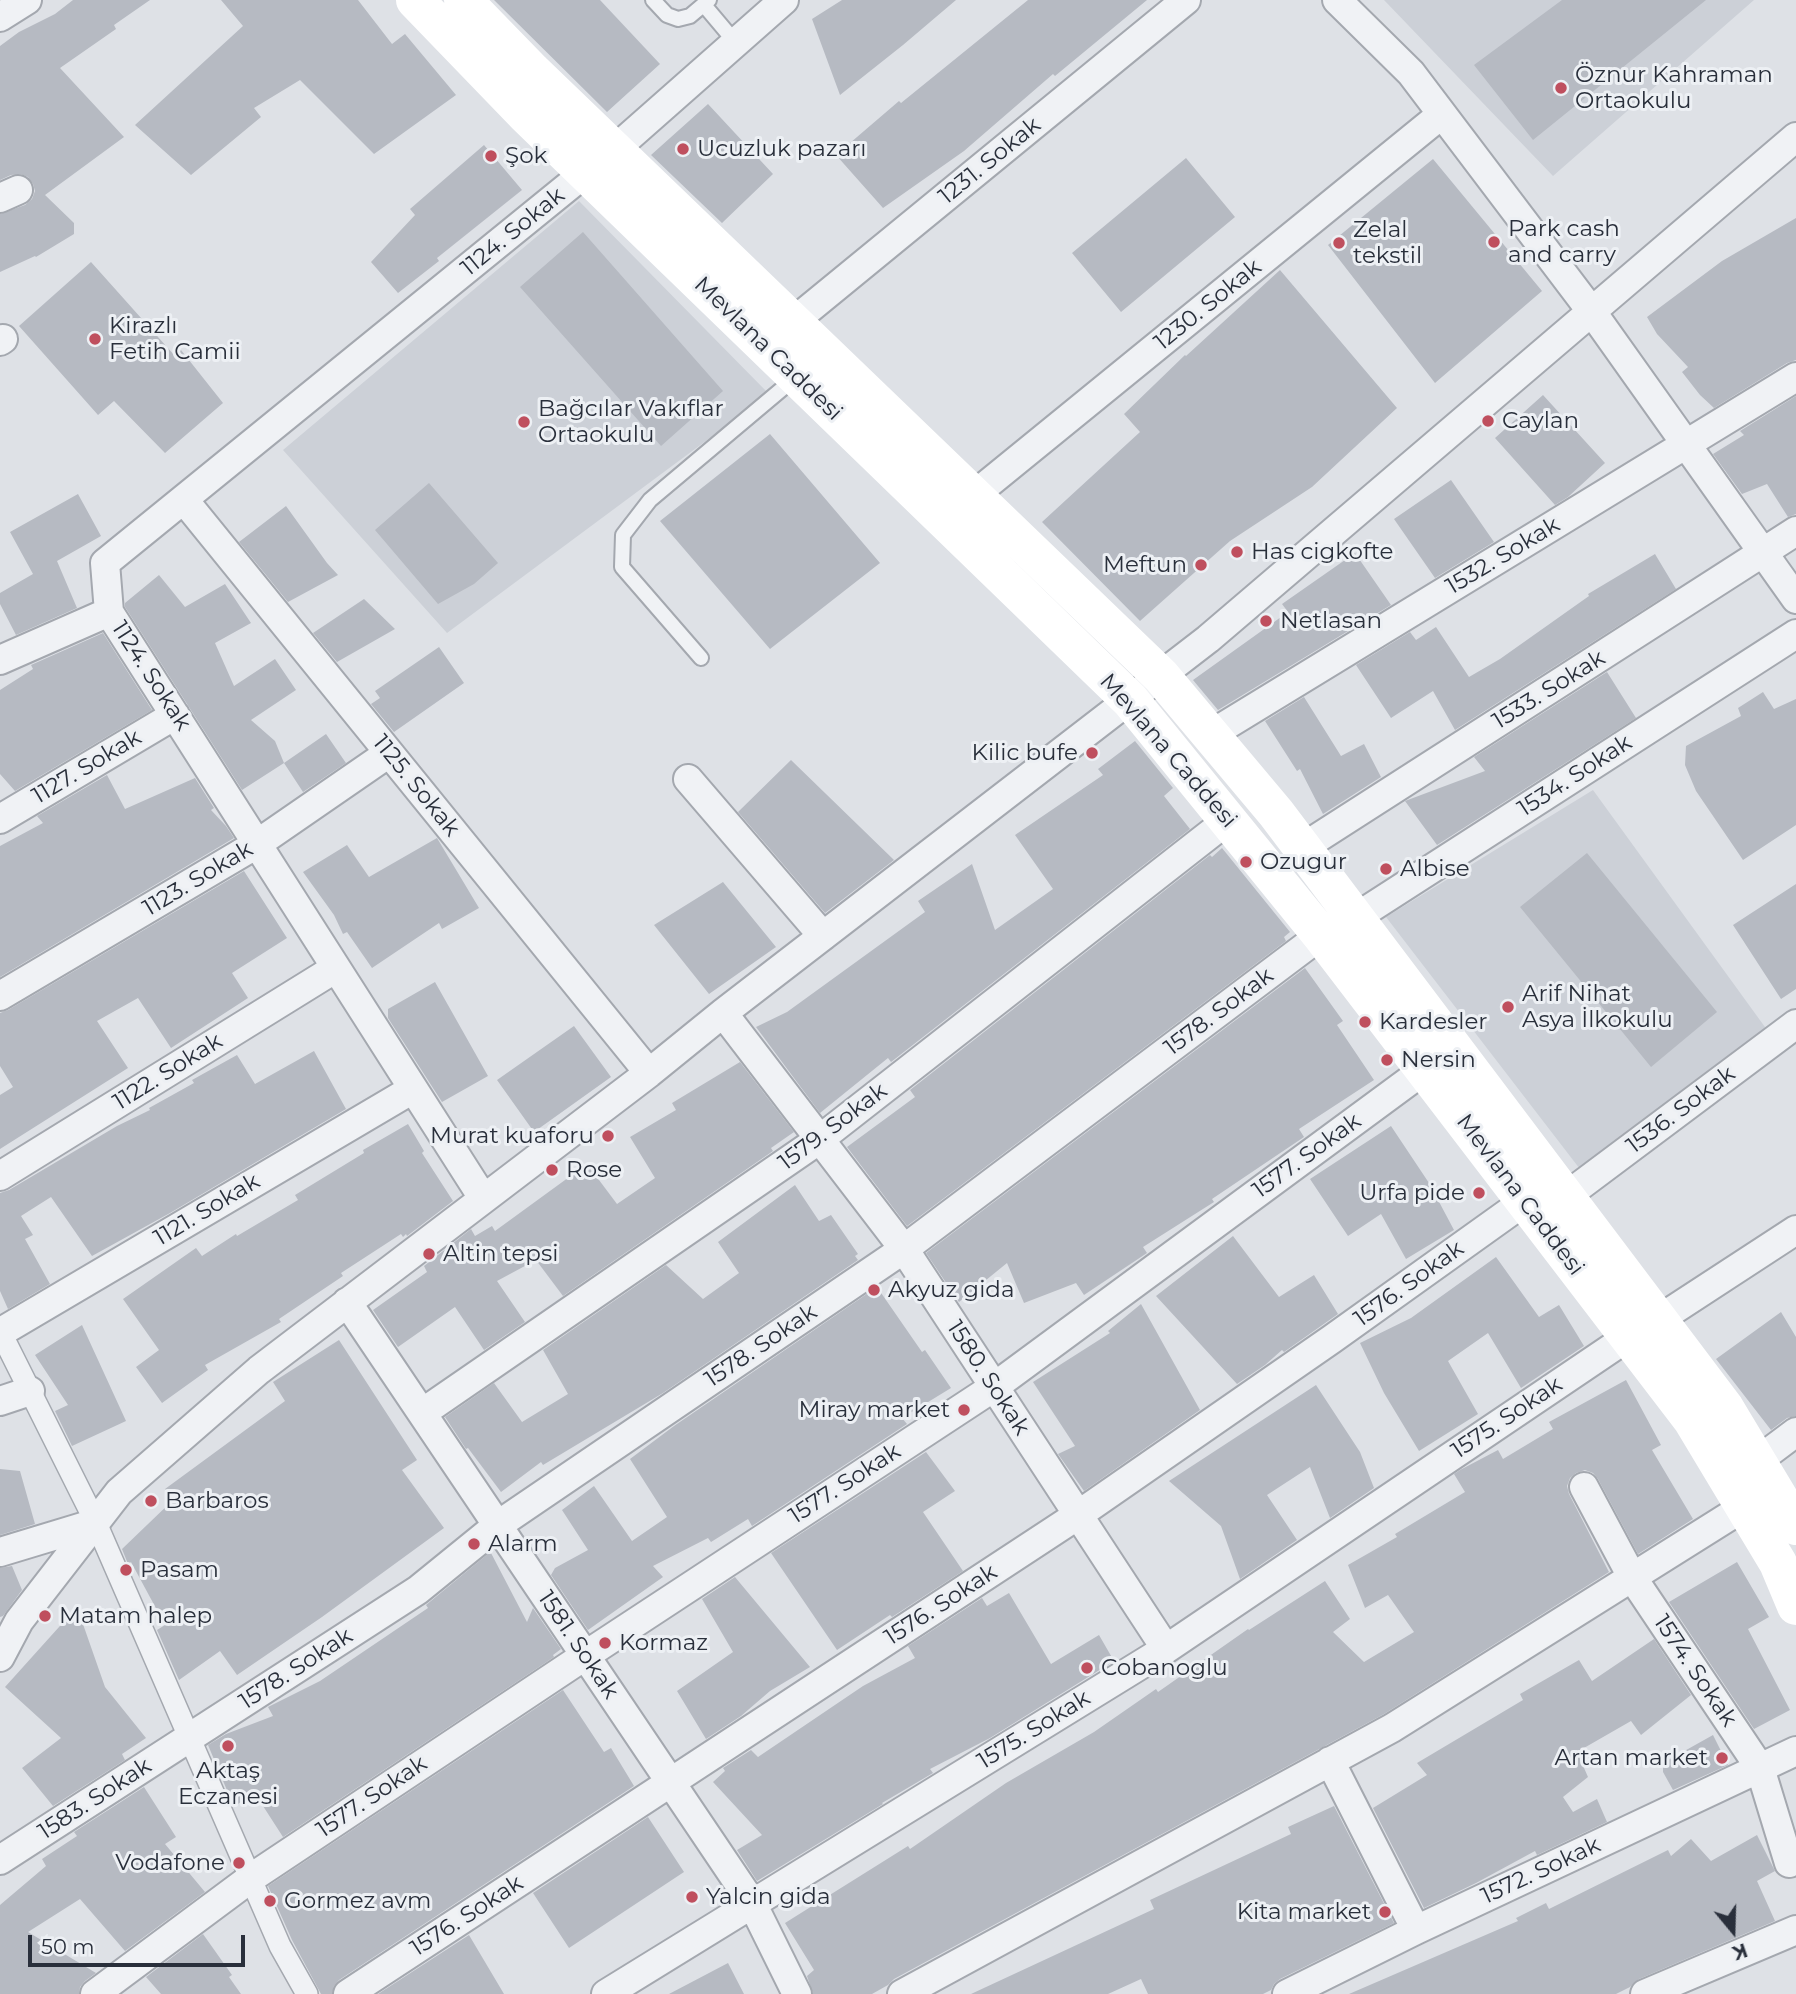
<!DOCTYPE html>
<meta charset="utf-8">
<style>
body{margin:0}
#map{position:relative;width:1796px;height:1994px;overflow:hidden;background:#dee1e6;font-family:Montserrat,sans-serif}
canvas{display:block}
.north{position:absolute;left:1698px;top:1896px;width:70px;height:70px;-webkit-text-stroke:5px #edf0f4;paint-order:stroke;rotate:161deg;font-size:19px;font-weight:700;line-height:28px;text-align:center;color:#292f3b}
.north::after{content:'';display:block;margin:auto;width:24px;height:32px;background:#292f3b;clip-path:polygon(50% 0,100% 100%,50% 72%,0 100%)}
.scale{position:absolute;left:28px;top:1935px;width:217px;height:32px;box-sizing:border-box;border:4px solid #292f3b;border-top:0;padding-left:9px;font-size:21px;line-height:24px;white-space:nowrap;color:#292f3b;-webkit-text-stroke:5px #edf0f4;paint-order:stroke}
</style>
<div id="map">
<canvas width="1796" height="1994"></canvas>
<div class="north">K</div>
<div class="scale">50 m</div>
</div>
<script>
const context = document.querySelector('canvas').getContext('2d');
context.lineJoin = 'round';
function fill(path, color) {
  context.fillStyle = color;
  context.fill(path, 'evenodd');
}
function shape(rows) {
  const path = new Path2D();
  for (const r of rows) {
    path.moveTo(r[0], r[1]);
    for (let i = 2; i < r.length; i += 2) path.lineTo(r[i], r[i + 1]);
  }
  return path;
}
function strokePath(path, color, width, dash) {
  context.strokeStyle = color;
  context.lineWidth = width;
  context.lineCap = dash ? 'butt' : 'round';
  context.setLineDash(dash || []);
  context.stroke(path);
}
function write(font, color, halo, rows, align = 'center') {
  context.font = font + ' Montserrat,sans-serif';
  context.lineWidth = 6;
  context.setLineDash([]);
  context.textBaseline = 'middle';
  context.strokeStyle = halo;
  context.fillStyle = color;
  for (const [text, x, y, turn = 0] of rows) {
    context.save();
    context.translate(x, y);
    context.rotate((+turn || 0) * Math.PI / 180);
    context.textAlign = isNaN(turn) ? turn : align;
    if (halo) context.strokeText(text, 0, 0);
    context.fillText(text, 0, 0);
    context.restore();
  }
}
fill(shape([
 [1384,0,1754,0,1553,176],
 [579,201,769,394,447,633,283,450],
 [1593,790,1770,1034,1583,1173,1386,917]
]), '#ccd0d7');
fill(shape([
 [73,0,150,0,114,25,116,29,60,68,124,137,45,195,74,223,74,234,36,257,35,256,0,272,0,214,25,205,32,199,35,191,33,184,28,177,20,174,11,175,0,180,0,46,19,32,55,14],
 [221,0,358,0,392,44,405,34,456,95,374,154,300,80,254,108,261,117,191,175,135,125,243,26],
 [494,0,600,0,660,64,607,112],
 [842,0,956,0,903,45,840,95,812,19],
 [1028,0,1147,0,1055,76,1053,74,964,151,883,208,836,155,899,101,901,103],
 [1562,0,1706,0,1533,140,1474,65],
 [708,104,773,174,722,223,651,155],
 [484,145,522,190,437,258,439,261,398,293,371,262,415,215,410,209],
 [1186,158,1235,217,1121,312,1072,253],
 [1433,159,1542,291,1435,383,1328,245],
 [1796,218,1796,360,1787,363,1714,408,1700,395,1682,372,1688,367,1657,334,1647,317,1722,261],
 [583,232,723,391,661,446,520,287],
 [91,262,175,356,181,350,223,403,165,453,114,401,98,415,19,326],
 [1280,270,1397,408,1312,487,1230,541,1140,621,1042,522,1140,432,1124,414,1185,355,1186,356],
 [1543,395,1605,463,1568,497,1555,505,1495,438],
 [1796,396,1796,514,1788,517,1767,484,1742,494,1713,454,1744,435,1740,431],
 [770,434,880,563,770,649,660,521],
 [1451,480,1494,542,1435,578,1394,519],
 [429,483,498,563,474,584,438,604,375,530],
 [78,494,101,536,57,561,77,608,16,635,0,604,0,593,33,574,10,532],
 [286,506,327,563,338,575,288,602,239,542],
 [1355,553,1391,605,1218,710,1193,680,1288,612,1282,604],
 [1655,554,1676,589,1455,730,1433,691,1391,718,1356,665,1410,632,1416,640,1436,627,1469,677,1500,659,1589,596,1588,594],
 [159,575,185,607,225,584,251,623,215,643,234,686,275,659,296,690,251,720,275,741,284,763,326,734,346,763,303,792,284,763,242,790,125,607,125,603],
 [364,599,395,629,337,662,313,633],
 [103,633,152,710,15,791,0,774,0,690,33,669,31,665],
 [439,647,464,683,394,732,371,704,380,698,375,691],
 [1607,672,1636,718,1437,845,1405,801,1485,771,1474,757],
 [1763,692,1774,709,1796,699,1796,825,1743,860,1696,791,1685,765,1686,746,1741,716,1738,708],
 [1304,697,1341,756,1364,744,1381,777,1323,814,1300,769,1297,771,1265,721],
 [1135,741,1173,788,1164,796,1190,829,891,1062,888,1058,820,1113,756,1027,787,1012,925,912,918,901,972,864,995,930,1053,889,1015,835,1103,775,1098,769],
 [791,760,894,860,825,913,738,812],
 [107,775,125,809,195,778,214,808,211,810,226,826,234,838,0,977,0,846,43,823,37,816],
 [437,838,479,908,442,929,439,923,372,968,347,932,343,934,334,915,303,872,347,845,369,877],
 [1222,848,1290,932,1284,937,1286,941,907,1226,847,1147,915,1097,910,1090,1210,855,1212,857],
 [1587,853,1717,1012,1651,1067,1520,907],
 [244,871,287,938,232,973,248,998,171,1048,138,998,97,1021,128,1068,0,1149,0,1095,13,1087,0,1066,0,1013,8,1010],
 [723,882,776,947,709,994,654,925],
 [1796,884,1796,989,1781,999,1733,925],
 [1305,968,1343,1021,1337,1025,1374,1080,1299,1129,1304,1137,1212,1199,1214,1202,1143,1247,1147,1253,1084,1295,1076,1283,1024,1303,1007,1263,959,1302,926,1253],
 [435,982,488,1076,442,1102,388,1018,388,1009],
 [574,1026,611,1077,534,1132,497,1080],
 [314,1051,346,1109,170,1213,92,1256,51,1197,21,1216,33,1235,25,1239,50,1284,8,1309,0,1291,0,1193,9,1190,117,1126,150,1110,149,1108,194,1083,192,1080,237,1055,255,1084],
 [740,1062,794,1132,771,1148,773,1151,563,1296,536,1260,497,1281,525,1322,484,1350,455,1307,398,1347,373,1310,427,1272,424,1266,471,1229,475,1236,492,1226,495,1231,587,1164,617,1204,655,1178,630,1137,676,1110,672,1103],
 [408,1124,424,1151,422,1153,453,1201,407,1236,406,1234,403,1237,401,1234,341,1273,343,1276,279,1319,281,1322,205,1365,208,1370,162,1403,136,1367,159,1350,123,1299,196,1248,202,1256,236,1234,237,1236,298,1200,295,1195,364,1153,363,1150],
 [1391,1126,1429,1183,1454,1230,1406,1259,1381,1214,1348,1236,1310,1179],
 [795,1185,819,1221,831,1215,858,1254,855,1256,858,1260,663,1393,543,1465,541,1462,501,1492,468,1448,466,1449,445,1417,494,1383,522,1422,568,1394,543,1350,666,1265,703,1299,739,1273,718,1242],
 [1233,1236,1279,1297,1314,1275,1338,1314,1284,1352,1282,1350,1265,1365,1237,1384,1156,1296],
 [1496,1257,1539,1317,1559,1305,1584,1346,1521,1388,1488,1333,1448,1361,1478,1414,1419,1451,1384,1393,1360,1343,1411,1318],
 [877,1287,922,1352,925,1350,951,1388,902,1418,907,1424,752,1526,748,1519,711,1542,708,1538,653,1566,663,1577,588,1630,551,1575,555,1568,588,1550,562,1510,594,1486,632,1541,667,1517,630,1459,674,1426],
 [1141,1304,1200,1410,1084,1491,1058,1454,1075,1446,1033,1382,1110,1333,1108,1331],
 [1781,1312,1796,1337,1796,1416,1787,1418,1771,1430,1716,1359],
 [82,1325,126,1421,72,1446,55,1411,68,1405,35,1355],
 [339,1340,417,1460,402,1470,444,1528,322,1617,237,1675,220,1651,179,1680,157,1630,165,1625,131,1562,128,1564,122,1549,173,1500,165,1489,285,1401,273,1382],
 [1626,1380,1661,1445,1652,1450,1693,1519,1638,1554,1598,1479,1593,1473,1585,1470,1576,1473,1570,1478,1567,1486,1569,1494,1609,1572,1384,1714,894,1979,888,1985,872,1994,813,1994,807,1976,814,1970,785,1923,908,1846,910,1849,1006,1783,1094,1732,1156,1689,1158,1692,1248,1629,1249,1630,1325,1581,1350,1619,1333,1632,1364,1662,1414,1632,1388,1595,1365,1608,1348,1565,1397,1537,1395,1534,1465,1492,1454,1474,1460,1470,1498,1450,1503,1459,1553,1429,1549,1422],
 [1316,1385,1360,1452,1374,1488,1330,1518,1310,1467,1267,1495,1297,1540,1240,1579,1221,1526,1169,1481],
 [926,1452,955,1491,923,1512,963,1571,892,1617,890,1615,837,1650,771,1553],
 [0,1469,20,1471,35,1524,0,1535],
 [489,1553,491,1553,527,1622,533,1608,561,1649,553,1655,554,1657,283,1837,254,1792,234,1807,208,1745,226,1734,273,1716,268,1707,320,1681,428,1608,426,1605],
 [1737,1562,1769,1617,1748,1629,1790,1710,1754,1729,1669,1602],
 [12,1566,22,1590,3,1616,0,1617,0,1568],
 [735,1577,810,1667,770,1691,741,1716,706,1739,677,1691,733,1652,702,1599],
 [1009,1593,1051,1664,1099,1635,1114,1661,990,1738,930,1769,933,1773,882,1803,883,1804,757,1881,737,1850,762,1835,713,1782,725,1771,723,1768,751,1750,758,1757,863,1686,915,1658,908,1646,982,1598,987,1606],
 [77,1607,105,1687,146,1738,122,1754,125,1760,53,1806,22,1768,61,1738,5,1687],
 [1654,1639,1691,1695,1641,1735,1631,1721,1577,1752,1588,1777,1563,1797,1573,1812,1597,1799,1607,1822,1537,1855,1535,1851,1476,1883,1424,1908,1373,1808,1427,1775,1417,1763,1523,1700,1520,1694,1579,1660,1592,1681],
 [563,1690,604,1752,611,1748,634,1786,339,1980,334,1986,332,1994,321,1994,292,1940,268,1886],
 [1713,1735,1728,1765,1673,1790,1663,1772,1663,1763],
 [144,1787,176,1837,165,1844,205,1892,125,1951,80,1899,28,1932,96,1973,85,1981,80,1987,79,1994,0,1994,0,1905,46,1866,42,1859,77,1836,74,1832],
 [1334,1806,1394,1923,1280,1979,1274,1984,1271,1990,1263,1994,1148,1994,1141,1979,1108,1994,971,1994,1154,1909,1150,1900,1291,1834,1288,1827],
 [648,1817,684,1872,569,1948,533,1893],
 [1757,1835,1775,1871,1757,1881,1775,1921,1639,1979,1630,1987,1616,1994,1349,1994,1518,1921,1516,1918,1546,1903,1549,1909,1668,1850,1671,1856,1691,1839,1711,1861],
 [203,1934,232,1975,229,1977,241,1994,161,1994,146,1977],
 [469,1935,504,1994,378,1994],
 [728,1963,744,1994,669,1994]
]), '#b6bac2');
const service = shape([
 [653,0,667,15,678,19,690,16,709,0],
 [704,5,736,43],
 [701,658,622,567,623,535,650,500,795,378]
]);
const pedestrian = shape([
 [0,1331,96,1523,280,1946,307,1994]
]);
const minor = shape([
 [1337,0,1411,73,1592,312,1796,599],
 [0,17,27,0],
 [614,150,784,0],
 [0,198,18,190],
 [793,322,1186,0],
 [0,341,3,339],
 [973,496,1442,114],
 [184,500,649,1073],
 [0,660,109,612],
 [1210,735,1796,377],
 [688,779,823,936],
 [0,819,175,715],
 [1302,848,1796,531],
 [1355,918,1796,634],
 [0,996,257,844,389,753],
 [723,1013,904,1249,1166,1649],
 [0,1176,336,968],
 [1565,1197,1796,1024],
 [483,1198,109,612,105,563,586,172],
 [347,1302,752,1903,797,1994],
 [1658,1320,1796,1230],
 [1,1332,413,1089],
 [0,1401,30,1391],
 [422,1413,820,1139,1228,820],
 [1756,1462,1796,1432],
 [1584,1487,1632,1577,1760,1768,1789,1863],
 [0,1552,96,1523],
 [0,1657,19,1621,119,1492,259,1370,649,1073,723,1013,1208,639,1796,137],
 [1330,1761,1416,1930],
 [0,1860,418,1590,498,1525,904,1249,1321,935],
 [95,1994,251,1878,586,1655,994,1387,1424,1070],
 [348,1994,1078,1515,1332,1339,1525,1201],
 [606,1994,1166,1649,1628,1337],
 [902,1994,1392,1728,1744,1507],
 [1287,1994,1416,1930,1796,1751],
 [1645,1994,1796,1930]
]);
strokePath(service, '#a4a8af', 18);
strokePath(pedestrian, '#a4a8af', 24);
strokePath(minor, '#a4a8af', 32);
strokePath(service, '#f0f2f5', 14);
strokePath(pedestrian, '#f0f2f5', 21);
strokePath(minor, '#f0f2f5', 28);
strokePath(shape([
 [415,0,526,115,1130,700,1321,935,1692,1420,1778,1563,1796,1606],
 [463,0,532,71,1161,676,1276,813,1725,1408,1796,1526]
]), '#fff', 38);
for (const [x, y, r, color] of [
 [1561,88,7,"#bf4f5e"],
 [683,149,7,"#bf4f5e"],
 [491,156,7,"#bf4f5e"],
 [1494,242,7,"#bf4f5e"],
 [1339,243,7,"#bf4f5e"],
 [95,339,7,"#bf4f5e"],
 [1488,421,7,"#bf4f5e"],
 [524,422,7,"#bf4f5e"],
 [1237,552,7,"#bf4f5e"],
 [1201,565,7,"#bf4f5e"],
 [1266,621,7,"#bf4f5e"],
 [1092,753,7,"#bf4f5e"],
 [1246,862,7,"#bf4f5e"],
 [1386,869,7,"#bf4f5e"],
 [1508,1007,7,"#bf4f5e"],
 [1365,1022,7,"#bf4f5e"],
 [1387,1060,7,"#bf4f5e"],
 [608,1136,7,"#bf4f5e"],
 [552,1170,7,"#bf4f5e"],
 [1479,1193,7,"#bf4f5e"],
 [429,1254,7,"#bf4f5e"],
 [874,1290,7,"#bf4f5e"],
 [964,1410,7,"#bf4f5e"],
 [151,1501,7,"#bf4f5e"],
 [474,1544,7,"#bf4f5e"],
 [126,1570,7,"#bf4f5e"],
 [45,1616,7,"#bf4f5e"],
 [605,1643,7,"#bf4f5e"],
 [1087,1668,7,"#bf4f5e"],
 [228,1746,7,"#bf4f5e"],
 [1722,1758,7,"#bf4f5e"],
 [239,1863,7,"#bf4f5e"],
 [692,1897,7,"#bf4f5e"],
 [270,1901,7,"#bf4f5e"],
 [1385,1912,7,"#bf4f5e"]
]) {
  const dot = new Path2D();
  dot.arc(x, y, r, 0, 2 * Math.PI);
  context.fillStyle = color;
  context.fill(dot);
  strokePath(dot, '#edf0f4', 2.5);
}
write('23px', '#292f3b', '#edf0f4', [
 ["Öznur Kahraman",1575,75],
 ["Ortaokulu",1575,101],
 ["Ucuzluk pazarı",697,149],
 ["Şok",505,156],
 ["Park cash",1508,229],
 ["and carry",1508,255],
 ["Zelal",1353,230],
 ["tekstil",1353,256],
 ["Kirazlı",109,326],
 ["Fetih Camii",109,352],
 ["Bağcılar Vakıflar",538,409],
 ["Ortaokulu",538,435],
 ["Caylan",1502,421],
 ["Has cigkofte",1251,552],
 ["Meftun",1187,565,"right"],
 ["Netlasan",1280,621],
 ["Kilic bufe",1078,753,"right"],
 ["Ozugur",1260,862],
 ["Albise",1400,869],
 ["Arif Nihat",1522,994],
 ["Asya İlkokulu",1522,1020],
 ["Kardesler",1379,1022],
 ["Nersin",1401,1060],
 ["Murat kuaforu",594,1136,"right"],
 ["Rose",566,1170],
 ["Urfa pide",1465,1193,"right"],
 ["Altin tepsi",443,1254],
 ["Akyuz gida",888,1290],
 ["Miray market",950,1410,"right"],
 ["Barbaros",165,1501],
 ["Alarm",488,1544],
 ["Pasam",140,1570],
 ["Matam halep",59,1616],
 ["Kormaz",619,1643],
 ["Cobanoglu",1101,1668],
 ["Artan market",1708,1758,"right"],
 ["Aktaş",228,1771,"center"],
 ["Eczanesi",228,1797,"center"],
 ["Vodafone",225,1863,"right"],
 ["Yalcin gida",706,1897],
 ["Gormez avm",284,1901],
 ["Kita market",1371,1912,"right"]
], 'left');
write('23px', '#292f3b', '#edf0f4', [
 ["1231. Sokak",990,161,-39],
 ["1124. Sokak",513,232,-39],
 ["1230. Sokak",1208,305,-39],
 ["Mevlana Caddesi",768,349,44],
 ["1532. Sokak",1503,556,-31],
 ["1124. Sokak",151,676,57],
 ["1533. Sokak",1549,690,-32],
 ["Mevlana Caddesi",1168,751,49],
 ["1127. Sokak",87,767,-31],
 ["1534. Sokak",1575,776,-33],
 ["1125. Sokak",416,786,51],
 ["1123. Sokak",198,879,-31],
 ["1578. Sokak",1219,1012,-37],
 ["1122. Sokak",168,1072,-32],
 ["1536. Sokak",1681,1110,-37],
 ["1579. Sokak",833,1127,-37],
 ["1577. Sokak",1307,1156,-36],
 ["Mevlana Caddesi",1520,1195,53],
 ["1121. Sokak",207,1210,-31],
 ["1576. Sokak",1409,1284,-36],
 ["1578. Sokak",761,1346,-34],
 ["1580. Sokak",988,1378,57],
 ["1575. Sokak",1507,1418,-34],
 ["1577. Sokak",845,1484,-33],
 ["1576. Sokak",941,1605,-33],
 ["1581. Sokak",578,1645,56],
 ["1578. Sokak",296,1669,-33],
 ["1574. Sokak",1695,1671,56],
 ["1575. Sokak",1034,1730,-32],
 ["1577. Sokak",372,1797,-34],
 ["1583. Sokak",95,1799,-33],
 ["1572. Sokak",1541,1871,-25],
 ["1576. Sokak",467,1916,-33]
]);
</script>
